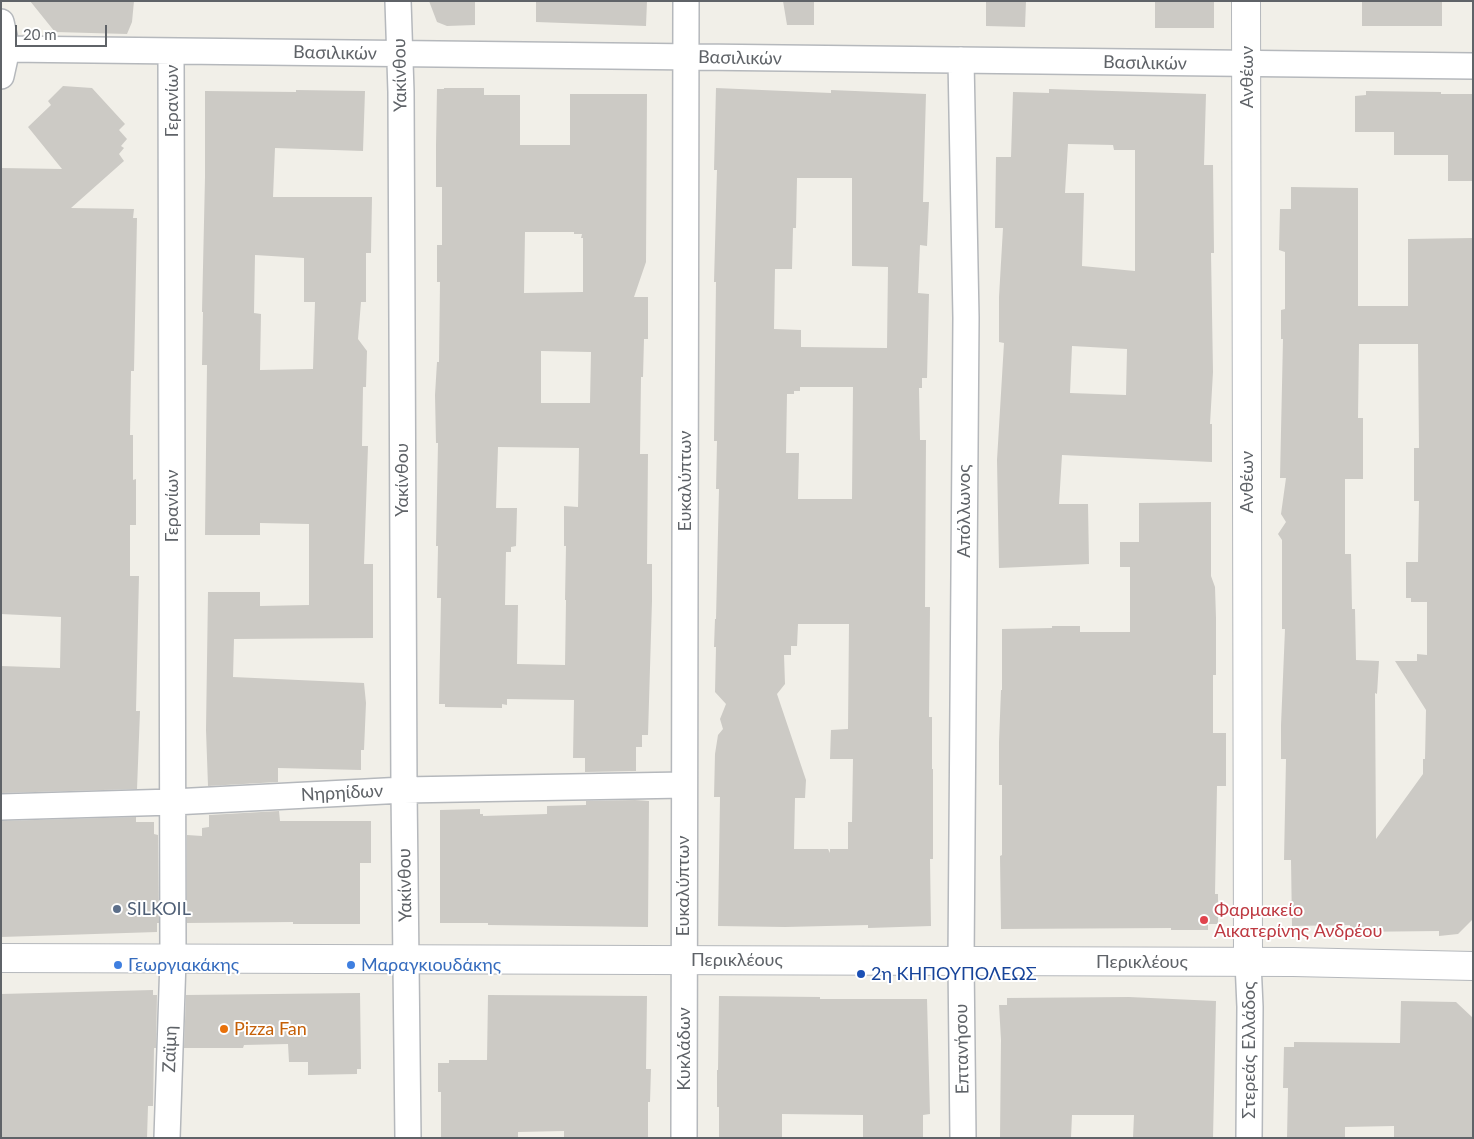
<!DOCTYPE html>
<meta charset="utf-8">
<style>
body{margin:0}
#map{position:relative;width:1474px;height:1139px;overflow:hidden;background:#f1efe8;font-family:Lato,sans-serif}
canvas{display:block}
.frame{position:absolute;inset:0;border:2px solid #5f6368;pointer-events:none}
.scale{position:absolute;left:15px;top:25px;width:92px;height:22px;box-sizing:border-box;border:2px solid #5f6368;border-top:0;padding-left:6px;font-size:15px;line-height:18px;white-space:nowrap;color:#5f6368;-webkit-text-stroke:4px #fff;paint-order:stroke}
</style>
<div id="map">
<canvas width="1474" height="1139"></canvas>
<div class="frame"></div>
<div class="scale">20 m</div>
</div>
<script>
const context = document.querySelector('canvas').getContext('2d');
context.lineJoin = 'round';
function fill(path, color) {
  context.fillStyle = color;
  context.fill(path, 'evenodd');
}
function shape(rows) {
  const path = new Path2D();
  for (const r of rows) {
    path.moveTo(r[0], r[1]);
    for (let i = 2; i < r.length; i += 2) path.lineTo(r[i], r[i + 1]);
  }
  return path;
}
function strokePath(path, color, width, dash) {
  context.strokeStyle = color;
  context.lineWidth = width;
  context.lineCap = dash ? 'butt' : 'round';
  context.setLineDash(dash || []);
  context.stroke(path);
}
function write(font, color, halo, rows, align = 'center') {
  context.font = font + ' Lato,sans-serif';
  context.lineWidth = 4;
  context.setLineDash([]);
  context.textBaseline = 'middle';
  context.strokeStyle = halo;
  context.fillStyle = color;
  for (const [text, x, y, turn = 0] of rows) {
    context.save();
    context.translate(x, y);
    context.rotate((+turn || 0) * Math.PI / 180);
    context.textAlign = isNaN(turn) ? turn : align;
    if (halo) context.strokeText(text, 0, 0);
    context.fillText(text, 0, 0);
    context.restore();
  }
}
fill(shape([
 [30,1,134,1,132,22,127,34,55,32],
 [429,1,475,1,475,25,447,26,437,22],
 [536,1,647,1,646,26,536,22],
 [783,1,814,1,814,25,787,25],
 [986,1,1026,1,1025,27,986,26],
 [1155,1,1214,1,1214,28,1155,28],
 [1362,1,1442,1,1442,26,1362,26],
 [63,86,92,88,125,124,119,130,127,139,121,146,124,148,119,154,124,161,71,208,134,209,133,218,137,218,134,371,131,371,130,435,133,435,133,480,136,479,136,525,130,525,130,576,139,576,136,711,140,711,137,789,1,793,1,666,60,668,61,617,1,614,1,168,62,169,28,127,51,105,48,101],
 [444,88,484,88,484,95,520,95,520,145,570,145,570,94,647,94,646,262,634,297,648,297,648,339,644,339,643,377,641,377,640,454,648,454,647,564,652,564,652,601,648,735,642,735,642,747,636,747,636,771,585,772,585,758,573,758,574,700,507,699,507,705,502,704,502,708,445,707,445,704,439,704,441,598,437,598,438,546,436,546,438,443,436,443,435,395,437,362,439,362,440,282,437,282,437,245,442,245,442,187,436,187,436,145,437,89,444,89],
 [525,232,574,232,574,234,582,234,581,238,583,238,583,292,524,293],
 [541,351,591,352,590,403,541,403],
 [498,447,579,448,578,507,564,506,564,546,566,546,565,600,566,600,565,665,517,664,518,605,505,605,506,552,511,552,511,547,516,546,517,508,496,508],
 [716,88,831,93,831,90,926,94,923,202,929,202,927,246,920,245,918,293,929,294,927,378,922,378,922,388,919,388,920,440,926,440,925,607,930,607,929,717,932,717,932,769,933,769,933,859,930,859,931,926,868,928,868,925,785,927,718,926,720,797,714,797,715,754,718,735,723,729,720,719,726,704,715,692,716,647,714,647,715,619,716,619,719,489,716,489,717,441,714,441,716,282,714,282,717,170,714,170],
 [797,178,852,178,852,266,888,267,887,348,801,347,801,330,774,329,775,269,792,269,793,228,796,228],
 [800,387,853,387,852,499,798,499,799,453,786,453,787,394,794,394,794,391,800,391],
 [798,624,849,624,848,729,831,730,830,759,853,759,852,822,848,822,848,849,830,849,830,853,828,849,794,849,795,798,805,798,806,780,777,694,785,684,784,655,791,655,791,646,797,646],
 [1049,89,1206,94,1204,165,1213,165,1214,253,1211,253,1213,372,1210,424,1212,424,1212,462,1062,455,1059,504,1088,504,1089,564,999,568,997,460,1004,343,999,342,999,297,1003,228,995,228,996,157,1011,157,1013,92,1049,93],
 [1068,144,1113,145,1114,150,1135,150,1135,271,1082,266,1084,193,1065,193],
 [1072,346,1127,349,1126,395,1070,393],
 [296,90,365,91,363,151,275,148,273,197,372,197,371,253,366,253,366,302,361,302,358,339,367,351,366,387,363,387,362,446,368,446,364,564,373,564,373,638,234,639,233,677,364,683,366,703,364,750,361,750,361,770,278,768,278,782,208,786,206,730,208,592,260,592,260,606,309,605,309,524,260,523,260,535,205,535,207,365,202,365,203,312,202,312,205,177,205,91,296,92],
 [255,255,304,258,304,302,315,302,313,369,260,370,261,314,254,313],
 [1366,91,1441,92,1441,94,1473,94,1473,181,1448,181,1448,155,1394,155,1394,132,1355,132,1355,96,1366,95],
 [1291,187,1358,188,1358,306,1408,306,1408,239,1473,238,1473,919,1458,934,1439,936,1439,931,1350,932,1350,925,1292,926,1291,860,1284,860,1286,759,1281,759,1281,725,1285,629,1282,629,1282,540,1278,534,1286,522,1281,514,1286,478,1280,478,1283,339,1281,339,1281,310,1285,309,1285,252,1279,250,1280,209,1291,209],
 [1359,344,1418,344,1419,448,1414,448,1414,501,1419,501,1418,562,1406,562,1406,598,1411,598,1411,602,1427,602,1427,655,1417,654,1417,661,1395,661,1426,710,1425,759,1423,759,1423,774,1376,839,1375,693,1377,694,1379,661,1356,660,1355,609,1352,609,1351,554,1345,554,1345,479,1363,479,1363,418,1358,418],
 [1211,502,1211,576,1215,587,1216,618,1216,675,1213,675,1213,733,1226,733,1226,786,1217,786,1215,894,1218,894,1218,924,1208,924,1208,930,1171,930,1171,928,1001,929,1000,856,1002,855,1002,785,999,785,999,742,1001,690,1002,690,1002,629,1052,628,1052,626,1080,626,1080,632,1130,632,1130,567,1120,567,1120,542,1139,542,1139,503],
 [635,800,649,801,648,927,488,925,488,923,440,923,440,810,480,809,480,814,483,814,483,816,547,814,547,806,586,805,586,801],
 [279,811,280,821,371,821,371,863,360,863,360,924,293,924,293,922,187,923,187,835,202,836,202,828,209,827,209,815],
 [136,817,136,822,154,822,154,834,158,835,159,923,157,923,157,932,1,937,1,821],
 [153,990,153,995,157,995,156,1048,154,1048,153,1106,148,1106,147,1138,1,1138,1,994],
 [360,993,361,1069,357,1069,357,1074,308,1075,308,1062,289,1062,288,1044,244,1045,243,1048,184,1048,186,995],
 [488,995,647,996,646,1069,651,1069,650,1102,648,1102,648,1138,564,1138,564,1131,518,1132,518,1138,441,1138,441,1092,438,1092,438,1063,449,1063,449,1060,487,1060],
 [719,996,820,997,820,999,927,999,930,1114,923,1115,923,1138,863,1138,863,1115,782,1114,782,1138,719,1138,719,1107,717,1107,717,1070,718,1070],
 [1129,997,1216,1001,1213,1138,1133,1138,1134,1115,1072,1115,1071,1138,1000,1138,1001,1040,999,1005,1007,1005,1007,998],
 [1401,1001,1456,1002,1473,1018,1473,1138,1394,1138,1394,1126,1345,1127,1345,1138,1287,1138,1288,1088,1283,1088,1284,1047,1294,1047,1294,1042,1400,1043]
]), '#cccac5');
const minor = shape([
 [398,1,401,92,404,790,408,1138],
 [1,22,7,49,1,76],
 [7,49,1473,66],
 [961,60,966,318,961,961,963,1138],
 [1,807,173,802,404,790,684,785],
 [1248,962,1250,1007,1249,1138],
 [167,1138,173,960,171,52],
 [684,1138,686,1]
]);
const tertiary = shape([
 [1246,1,1248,962],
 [1,958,1293,962,1473,966]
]);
strokePath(minor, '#b5b8bc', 28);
strokePath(tertiary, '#b5b8bc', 30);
strokePath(minor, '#fff', 25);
strokePath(tertiary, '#fff', 28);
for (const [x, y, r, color] of [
 [117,909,5,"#5c6f8a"],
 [1204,920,5,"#e0444e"],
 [118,965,5,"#3f7fe0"],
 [351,965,5,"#3f7fe0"],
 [861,974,5,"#1a4fb4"],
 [224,1029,5,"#e8710a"]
]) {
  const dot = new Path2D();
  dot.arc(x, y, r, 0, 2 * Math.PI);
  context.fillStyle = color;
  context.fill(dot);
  strokePath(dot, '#fff', 2);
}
write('18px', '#5f6368', '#fff', [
 ["Βασιλικών",335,53,1],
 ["Βασιλικών",740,58,1],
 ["Βασιλικών",1145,63,1],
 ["Υακίνθου",400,75,-91],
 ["Ανθέων",1247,77,-90],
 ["Γερανίων",172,101,-90],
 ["Υακίνθου",402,480,-90],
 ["Ευκαλύπτων",685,481,-90],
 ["Ανθέων",1247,482,-90],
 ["Γερανίων",172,506,-90],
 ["Απόλλωνος",964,511,-90],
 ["Νηρηίδων",342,793,-3],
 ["Υακίνθου",405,885,-91],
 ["Ευκαλύπτων",683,886,-90],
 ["Περικλέους",737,960],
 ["Περικλέους",1142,962],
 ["Ζαϊμη",170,1049,-88],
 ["Κυκλάδων",684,1049,-90],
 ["Επτανήσου",962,1049,-91],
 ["Στερεάς Ελλάδος",1249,1050,-90]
]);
write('18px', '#4e5e75', '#fff', [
 ["SILKOIL",127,909]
], 'left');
write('18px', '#be3a42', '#fff', [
 ["Φαρμακείο",1214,910],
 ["Αικατερίνης Ανδρέου",1214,931]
], 'left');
write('18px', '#366cbe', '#fff', [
 ["Γεωργιακάκης",128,965],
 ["Μαραγκιουδάκης",361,965]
], 'left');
write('18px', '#164399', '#fff', [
 ["2η ΚΗΠΟΥΠΟΛΕΩΣ",871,974]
], 'left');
write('18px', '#c56008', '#fff', [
 ["Pizza Fan",234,1029]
], 'left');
</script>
